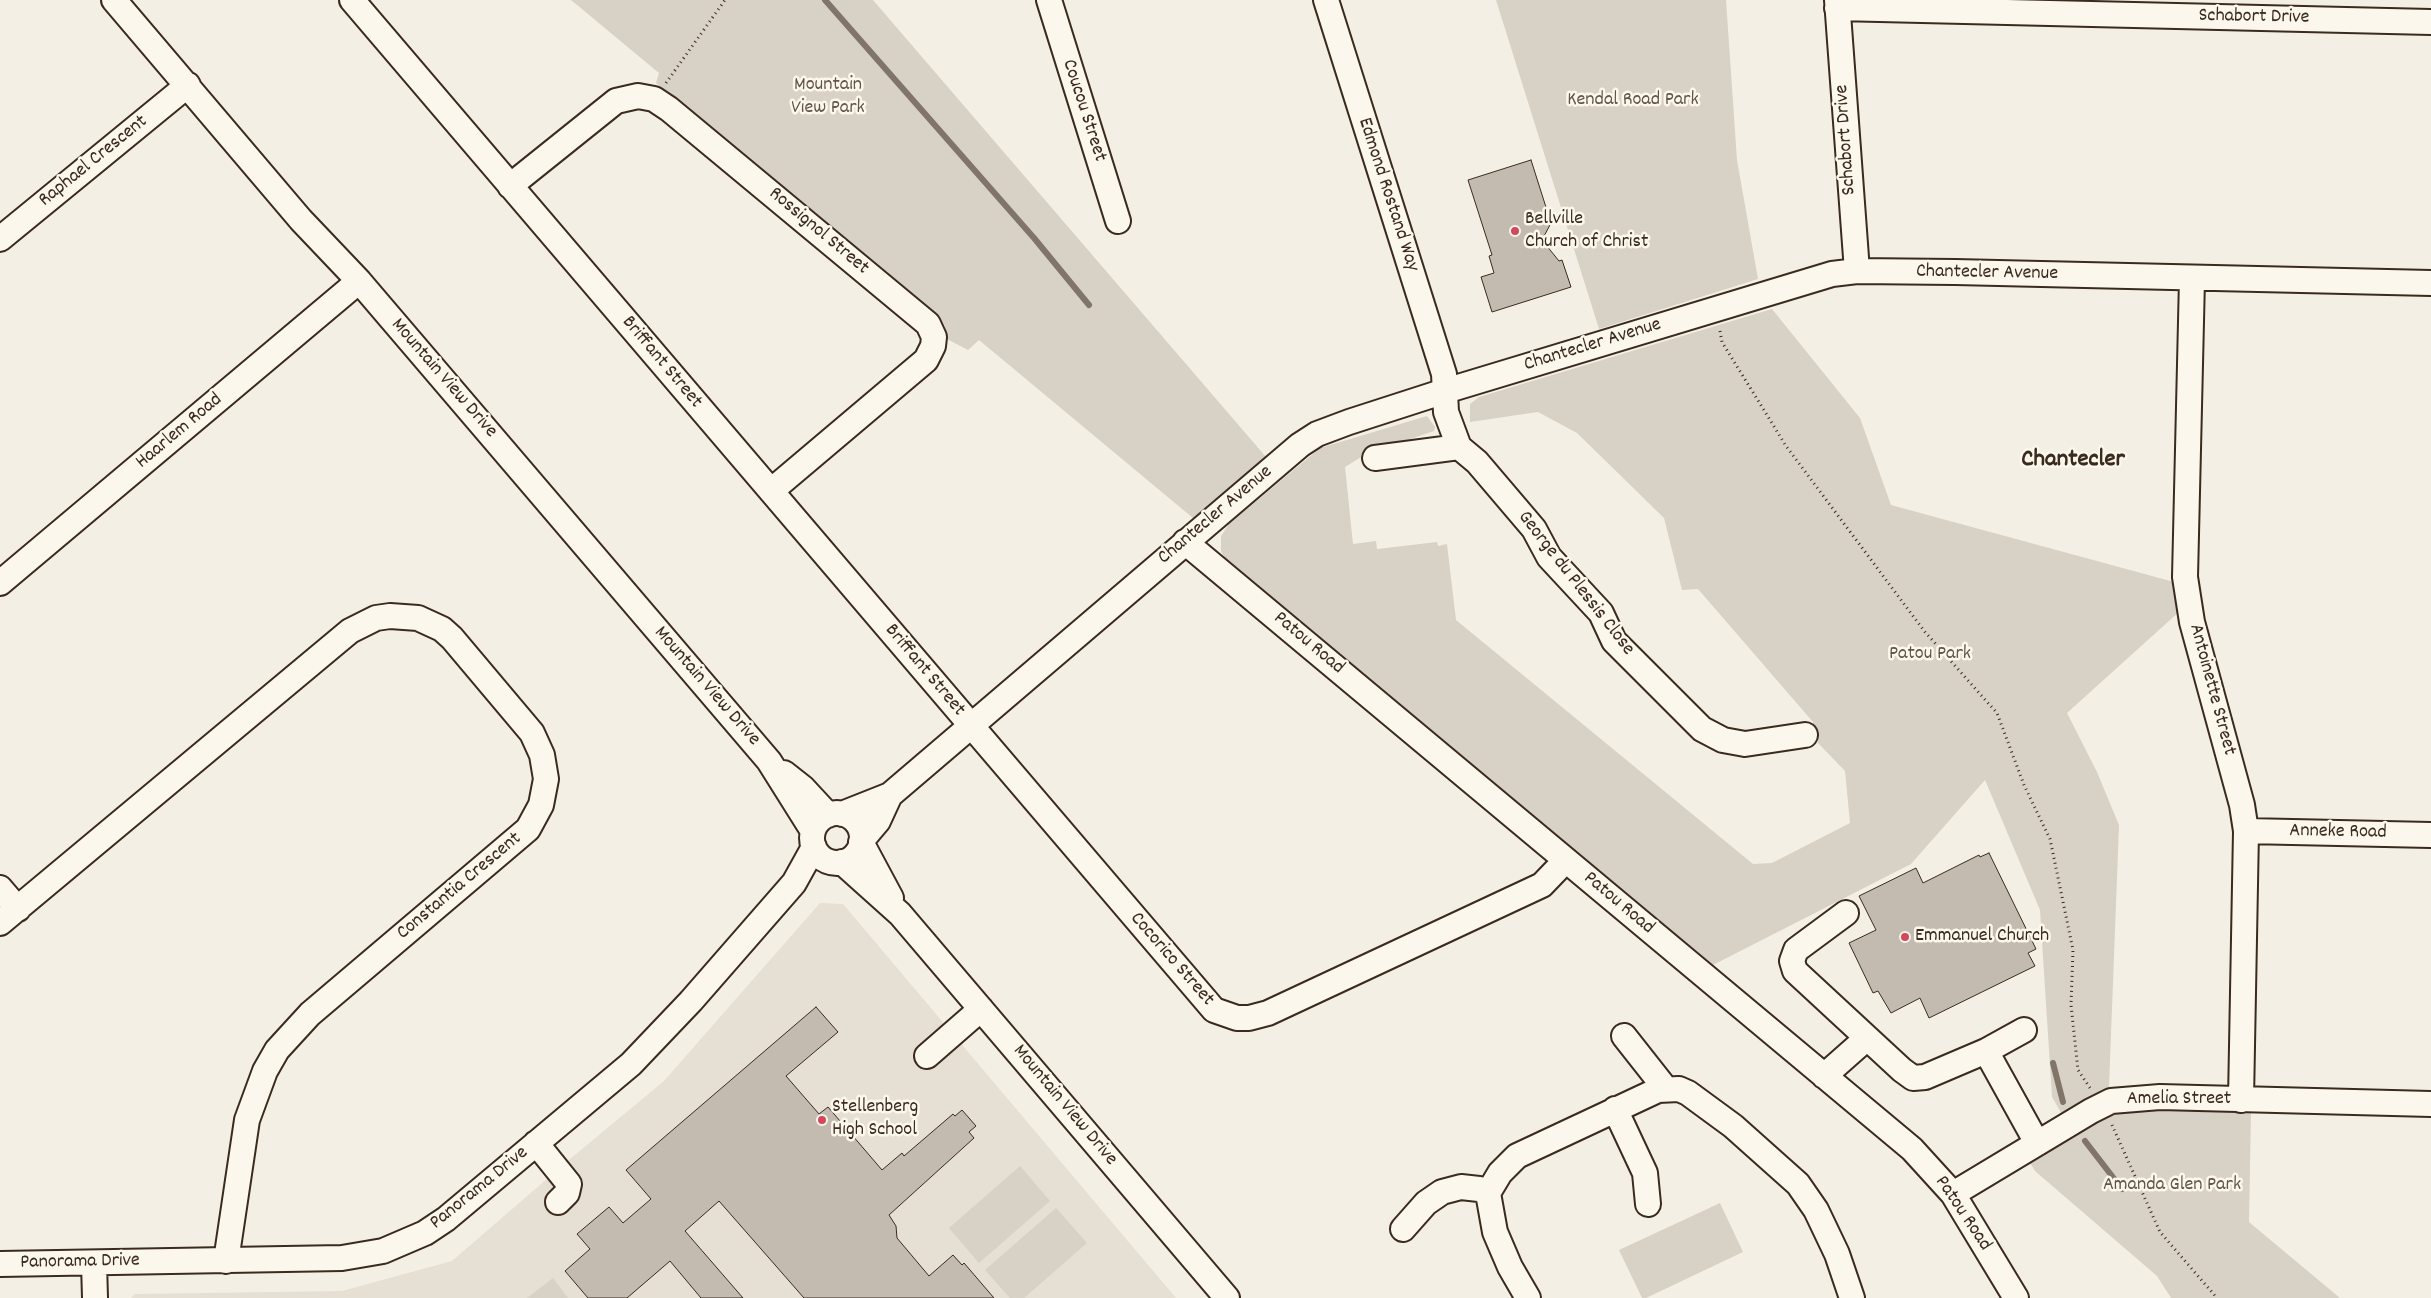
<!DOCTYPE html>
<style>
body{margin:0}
canvas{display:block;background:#f3efe4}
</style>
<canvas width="2431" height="1298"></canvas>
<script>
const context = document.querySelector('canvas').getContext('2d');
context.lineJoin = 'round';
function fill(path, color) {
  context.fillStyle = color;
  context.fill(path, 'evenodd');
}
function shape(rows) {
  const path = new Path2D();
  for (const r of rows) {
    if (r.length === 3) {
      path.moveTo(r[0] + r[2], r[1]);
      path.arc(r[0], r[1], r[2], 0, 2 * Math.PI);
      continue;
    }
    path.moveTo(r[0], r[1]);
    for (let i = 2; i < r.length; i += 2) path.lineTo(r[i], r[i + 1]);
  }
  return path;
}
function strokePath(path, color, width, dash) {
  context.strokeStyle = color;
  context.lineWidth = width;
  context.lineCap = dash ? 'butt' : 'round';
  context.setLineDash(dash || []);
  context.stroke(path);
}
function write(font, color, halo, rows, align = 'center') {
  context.font = font + ' Dekko,sans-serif';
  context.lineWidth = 5;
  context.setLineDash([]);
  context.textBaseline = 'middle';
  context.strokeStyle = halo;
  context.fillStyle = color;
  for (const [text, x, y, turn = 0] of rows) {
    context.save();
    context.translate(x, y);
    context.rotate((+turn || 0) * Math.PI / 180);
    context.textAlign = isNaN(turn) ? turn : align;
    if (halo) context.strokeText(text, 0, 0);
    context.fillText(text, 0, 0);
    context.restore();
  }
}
fill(shape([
 [820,903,843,904,1176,1298,131,1298,135,1294,342,1291,452,1261,570,1159,664,1081]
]), '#e5dfd4');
fill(shape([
 [571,0,873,0,1266,457,1193,518,979,340,968,350,947,339,945,326,937,315,656,83,659,73],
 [1496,0,1726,0,1737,160,1758,279,1599,329],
 [1772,309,1860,418,1891,505,2174,582,2180,611,2067,713,2097,772,2119,825,2109,1087,2063,1116,2052,1097,2040,910,1985,780,1911,864,1711,966,1229,565,1221,551,1221,536,1229,524,1320,448,1427,416,1435,427,1434,431,1366,454,1345,467,1353,544,1376,541,1377,549,1437,542,1438,546,1447,544,1456,620,1753,864,1772,863,1850,823,1845,771,1818,743,1813,722,1698,589,1682,590,1664,518,1577,433,1538,412,1470,422,1470,404,1479,397],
 [2127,1108,2251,1111,2249,1222,2340,1298,2171,1298,2157,1276,2035,1171,2029,1161,2110,1112],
 [1020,1166,1050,1201,979,1263,949,1228],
 [1720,1203,1743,1252,1646,1298,1642,1298,1619,1250],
 [1056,1208,1087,1243,1024,1298,1010,1298,985,1270],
 [553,1278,568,1298,527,1298]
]), '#d8d1c6');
strokePath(shape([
 [825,0,1034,238,1089,305],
 [2053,1063,2063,1102],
 [2085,1141,2122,1189]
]), '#817468', 6);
const building = shape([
 [1531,160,1551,223,1542,240,1559,261,1562,260,1571,287,1492,312,1481,277,1494,273,1489,256,1492,255,1468,180,1531,160],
 [1989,853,2036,949,2028,953,2035,966,1929,1018,1920,998,1891,1013,1878,991,1873,993,1849,943,1876,930,1859,896,1916,868,1923,883,1979,855,1980,857,1989,853],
 [816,1007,838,1032,786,1076,819,1114,828,1107,882,1170,902,1153,904,1156,953,1114,955,1116,962,1110,976,1126,969,1132,974,1138,889,1215,896,1226,897,1238,929,1276,953,1255,962,1265,964,1263,994,1298,804,1298,719,1201,685,1231,743,1298,701,1298,670,1261,627,1298,588,1298,565,1271,590,1249,577,1234,609,1207,623,1223,651,1199,626,1170,816,1007]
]);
fill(building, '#c3bbb0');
strokePath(building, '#3b2a1e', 1);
const minor = shape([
 [114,0,301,220,359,281,769,761,813,831],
 [352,0,1214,1010,1237,1018,1249,1018,1268,1013,1542,885,1566,860],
 [1049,0,1118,221],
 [1326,0,1444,374,1446,412,1459,447,1477,462,1534,529,1549,557,1601,613,1614,641,1702,729,1723,740,1745,744,1805,735],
 [1837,0,1857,271],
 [1837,8,2431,22],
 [510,186,616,101,638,96,654,99,669,109,928,324,934,337,933,346,926,360,771,491],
 [0,239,188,85],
 [2192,279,2185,577,2192,622,2242,805,2246,831,2241,1100],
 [1375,458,1459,447],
 [1185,542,1912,1149,1953,1194,2016,1298],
 [0,583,359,281],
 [784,773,803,788,828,815],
 [837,838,25],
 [842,814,890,795,1300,445,1317,434,1349,422,1445,391,1832,274,1857,271,1955,272,2431,283],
 [2246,831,2431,835],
 [862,840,878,821,890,795],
 [861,842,891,898],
 [842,862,900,914,1227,1298],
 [0,888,18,909],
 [1846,913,1796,950,1792,961,1795,971,1902,1070,1913,1078,1925,1077,1986,1051,2024,1030],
 [0,923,350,631,376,618,390,616,418,618,442,629,452,638,532,733,542,755,546,779,541,805,528,829,310,1014,277,1050,265,1071,247,1120,226,1261],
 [1624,1036,1665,1088],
 [1986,1051,2037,1143],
 [927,1056,981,1009],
 [1824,1076,1867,1038],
 [1615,1109,1645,1173,1648,1204],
 [536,1143,569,1184,567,1193,558,1202],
 [1488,1193,1500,1173,1517,1156,1658,1090,1679,1089,1688,1093,1733,1126,1798,1184,1816,1210,1837,1254,1852,1298],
 [1953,1194,2091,1111,2111,1101,2160,1097,2431,1104],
 [1403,1229,1426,1203,1442,1192,1461,1187,1479,1189,1488,1193,1495,1232,1510,1267,1528,1298],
 [94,1263,95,1298],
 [0,1264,342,1258,383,1251,425,1233,446,1219,631,1064,691,1001,794,883,814,847]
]);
strokePath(minor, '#3b2a1e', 28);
strokePath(shape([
 [666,83,725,0],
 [1720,331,1722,342,1786,446,1925,632,1997,713,2024,785,2050,839,2073,950,2071,1005,2078,1070,2090,1088],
 [2112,1125,2160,1232,2217,1298]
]), '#3b2a1e', 3, [1, 4]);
strokePath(minor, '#fbf7ec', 24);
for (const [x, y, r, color] of [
 [1515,231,5,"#d1495b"],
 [1905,937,5,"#d1495b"],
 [822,1120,5,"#d1495b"]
]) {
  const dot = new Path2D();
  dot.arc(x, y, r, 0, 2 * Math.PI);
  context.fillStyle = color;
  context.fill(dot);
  strokePath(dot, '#fbf7ec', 2);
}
write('20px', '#3b2a1e', '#fbf7ec', [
 ["Schabort Drive",2254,18,1],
 ["Coucou Street",1083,111,72],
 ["Schabort Drive",1847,140,-94],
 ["Raphael Crescent",94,162,-39],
 ["Edmond Rostand Way",1387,195,72],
 ["Rossignol Street",818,232,40],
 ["Chantecler Avenue",1987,274,1],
 ["Chantecler Avenue",1593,346,-17],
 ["Briffant Street",661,363,50],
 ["Mountain View Drive",443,379,49],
 ["Haarlem Road",180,432,-40],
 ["Chantecler Avenue",1216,516,-40],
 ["George du Plessis Close",1575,584,52],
 ["Patou Road",1308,644,40],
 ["Briffant Street",924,671,50],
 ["Mountain View Drive",706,687,49],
 ["Antoinette Street",2211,690,75],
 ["Anneke Road",2338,833,1],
 ["Constantia Crescent",460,887,-40],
 ["Patou Road",1618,904,40],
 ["Cocorico Street",1171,960,49],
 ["Amelia Street",2179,1100],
 ["Mountain View Drive",1064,1106,50],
 ["Panorama Drive",480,1189,-39],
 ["Patou Road",1962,1214,56],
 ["Panorama Drive",80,1263,-1]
]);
write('20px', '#625448', '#fbf7ec', [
 ["Mountain",828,86],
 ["View Park",828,109],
 ["Kendal Road Park",1633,101],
 ["Patou Park",1930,655],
 ["Amanda Glen Park",2172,1186]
]);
write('20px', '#3b2a1e', '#fbf7ec', [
 ["Bellville",1525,220],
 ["Church of Christ",1525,243],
 ["Emmanuel Church",1915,937],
 ["Stellenberg",832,1108],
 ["High School",832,1131]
], 'left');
write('bold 25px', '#3b2a1e', '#fbf7ec', [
 ["Chantecler",2073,462]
]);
</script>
